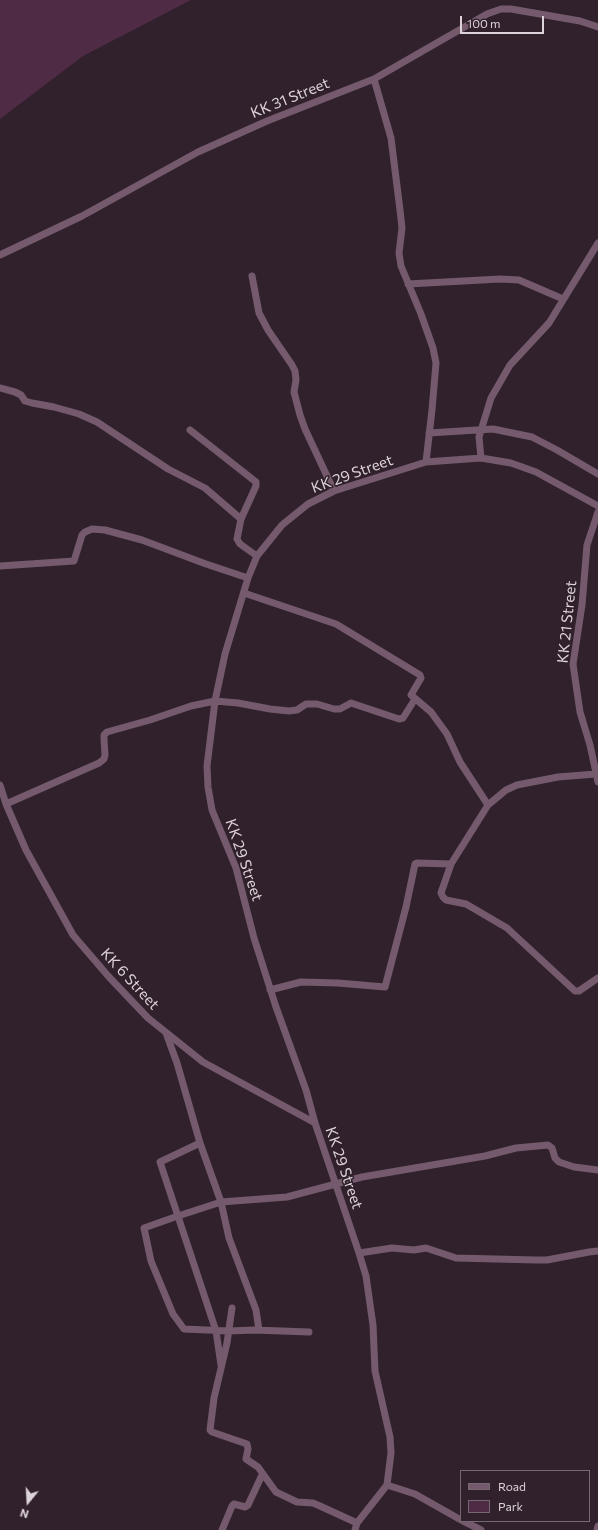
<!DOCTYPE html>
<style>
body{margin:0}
#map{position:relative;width:598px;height:1530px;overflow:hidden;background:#30212c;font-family:Commissioner,sans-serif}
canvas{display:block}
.legend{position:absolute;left:460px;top:1470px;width:130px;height:52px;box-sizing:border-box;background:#30212c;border:1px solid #756872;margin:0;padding:5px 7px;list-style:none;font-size:12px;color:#ddd3da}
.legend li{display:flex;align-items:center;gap:8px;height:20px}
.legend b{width:20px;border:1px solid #756872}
.north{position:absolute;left:8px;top:1482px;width:40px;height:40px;-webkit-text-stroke:3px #30212c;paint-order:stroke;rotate:198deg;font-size:11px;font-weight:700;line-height:16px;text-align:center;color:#ddd3da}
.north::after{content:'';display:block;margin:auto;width:14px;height:18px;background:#ddd3da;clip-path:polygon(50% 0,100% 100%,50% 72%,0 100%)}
.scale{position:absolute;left:460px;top:16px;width:84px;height:18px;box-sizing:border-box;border:2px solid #ddd3da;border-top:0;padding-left:5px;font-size:12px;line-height:14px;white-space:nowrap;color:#ddd3da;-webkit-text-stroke:3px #30212c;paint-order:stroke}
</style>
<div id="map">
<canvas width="598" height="1530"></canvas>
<ul class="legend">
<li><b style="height:5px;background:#745a6c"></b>Road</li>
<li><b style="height:11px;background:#4f2b46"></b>Park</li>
</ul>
<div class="north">N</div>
<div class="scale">100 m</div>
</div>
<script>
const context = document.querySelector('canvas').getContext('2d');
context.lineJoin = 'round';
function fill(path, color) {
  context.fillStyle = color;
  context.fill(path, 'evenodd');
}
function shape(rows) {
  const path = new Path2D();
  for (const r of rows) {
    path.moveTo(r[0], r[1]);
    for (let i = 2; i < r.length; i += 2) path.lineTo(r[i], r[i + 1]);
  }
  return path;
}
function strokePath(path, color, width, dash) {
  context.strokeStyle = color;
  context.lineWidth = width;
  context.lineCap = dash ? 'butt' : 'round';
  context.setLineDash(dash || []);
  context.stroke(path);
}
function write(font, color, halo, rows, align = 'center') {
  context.font = font + ' Commissioner,sans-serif';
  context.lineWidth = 3;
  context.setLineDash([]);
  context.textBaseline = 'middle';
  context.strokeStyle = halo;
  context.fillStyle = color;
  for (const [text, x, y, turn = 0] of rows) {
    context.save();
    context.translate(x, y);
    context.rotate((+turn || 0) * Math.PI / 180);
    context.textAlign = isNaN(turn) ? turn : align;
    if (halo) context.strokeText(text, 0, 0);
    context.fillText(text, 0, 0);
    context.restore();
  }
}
fill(shape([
 [0,0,191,0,83,56,0,119]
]), '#4f2b46');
strokePath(shape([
 [374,79,391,138,400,210,402,228,399,253,401,266,421,314,433,348,436,363,432,410,426,462],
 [0,255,82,216,198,152,267,121,374,79,487,14,501,9,511,9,580,21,598,27],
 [252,276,259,313,268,330,292,365,295,371,296,380,294,392,300,415,305,429,334,491],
 [408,284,500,279,519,280,563,299],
 [0,388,15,392,21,395,25,401,32,403,54,407,79,414,97,422,168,469,205,488,241,519],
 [190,430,256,482,256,486,241,519,237,539,240,544,257,556],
 [429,433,493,429,532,437,557,450,598,474],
 [481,458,479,437,491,398,510,365,549,323,598,243],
 [598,512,587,545,582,605,573,664,580,712,590,745,598,782],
 [0,566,74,561,82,535,85,532,92,529,105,530,142,540,206,564,248,578],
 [244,593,336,624,420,675,421,678,411,695,431,712,447,734,460,762,488,805],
 [596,774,558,777,517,785,506,790,488,805,451,864,441,893,443,897,446,900,466,904,507,928,575,991,579,991,598,978],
 [0,785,6,804,26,850,73,935,109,977,148,1018,203,1062,315,1123],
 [6,804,99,763,104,759,105,755,104,739,104,735,107,732,150,720,191,706,215,701,238,703,270,709,289,711,297,710,306,704,317,704,334,709,340,709,351,703,399,719,403,718,415,699],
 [270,990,301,982,338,983,385,987,406,907,415,864,417,863,451,864],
 [166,1033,177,1063,200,1143,160,1162,216,1331,221,1365],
 [200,1143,221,1202,229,1238,256,1310,259,1330],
 [359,1253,392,1248,414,1250,426,1248,456,1258,536,1260,547,1260,589,1252,598,1251],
 [232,1308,227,1343,214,1398,210,1430,212,1432,247,1444,248,1449,246,1459,258,1467,276,1492,297,1502,313,1503,320,1506,357,1523],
 [309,1332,254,1330,229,1331,184,1329,173,1314,151,1261,144,1228,175,1217,221,1202,287,1197,362,1177,485,1156,516,1148,548,1145,552,1148,555,1158,559,1162,574,1167,598,1170],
 [387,1485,415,1494,461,1520],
 [463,1521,481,1530],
 [222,1530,232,1506,234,1504,245,1507,248,1505,262,1475],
 [355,1530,357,1523,387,1485,391,1453,390,1437,375,1371,373,1325,366,1276,359,1253,315,1123,306,1090,276,1007,254,938,236,868,212,810,208,787,207,766,215,701,225,654,248,578,257,556,282,525,308,504,334,491,426,462,481,458,511,463,536,472,598,506],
 [597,1530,598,1526]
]), '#745a6c', 7);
write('15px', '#ddd3da', '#30212c', [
 ["KK 31 Street",290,98,-22],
 ["KK 29 Street",352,474,-20],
 ["KK 21 Street",567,622,-84],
 ["KK 29 Street",244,860,71],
 ["KK 6 Street",130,979,47],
 ["KK 29 Street",344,1168,71]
]);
</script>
